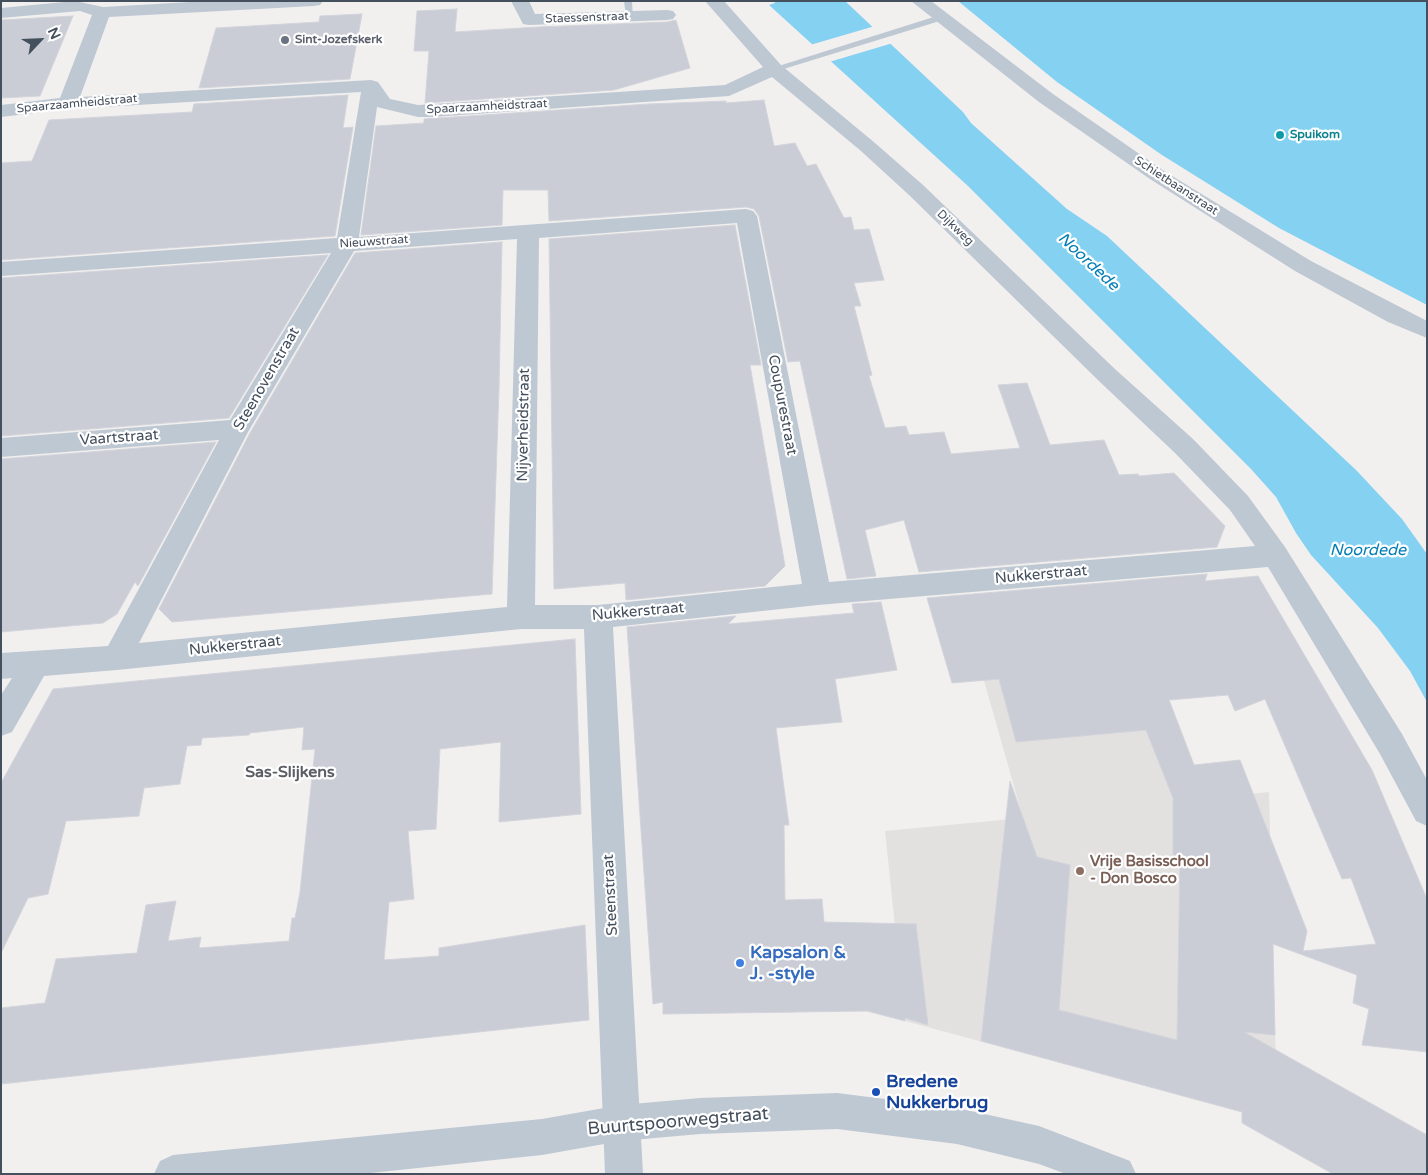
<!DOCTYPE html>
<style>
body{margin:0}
#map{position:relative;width:1428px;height:1175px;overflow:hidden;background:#f2efef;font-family:"Varela Round",sans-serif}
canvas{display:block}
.frame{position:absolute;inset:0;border:2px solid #45505e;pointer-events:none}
.north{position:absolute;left:15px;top:15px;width:50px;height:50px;-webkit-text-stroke:4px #fff;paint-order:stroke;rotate:65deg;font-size:14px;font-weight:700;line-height:20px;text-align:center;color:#45505e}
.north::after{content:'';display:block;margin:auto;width:18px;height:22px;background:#45505e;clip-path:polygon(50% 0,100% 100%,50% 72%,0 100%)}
</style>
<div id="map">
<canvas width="1428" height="1175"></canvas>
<div class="frame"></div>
<div class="north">N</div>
</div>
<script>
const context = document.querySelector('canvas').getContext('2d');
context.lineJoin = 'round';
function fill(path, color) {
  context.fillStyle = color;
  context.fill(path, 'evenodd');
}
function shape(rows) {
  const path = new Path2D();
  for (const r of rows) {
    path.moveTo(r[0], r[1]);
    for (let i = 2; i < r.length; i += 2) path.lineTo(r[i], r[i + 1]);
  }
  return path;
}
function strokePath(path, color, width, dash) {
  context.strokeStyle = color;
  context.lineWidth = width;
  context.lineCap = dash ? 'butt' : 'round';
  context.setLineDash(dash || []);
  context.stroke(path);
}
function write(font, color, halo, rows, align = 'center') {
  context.font = font + ' "Varela Round",sans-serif';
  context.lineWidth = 4.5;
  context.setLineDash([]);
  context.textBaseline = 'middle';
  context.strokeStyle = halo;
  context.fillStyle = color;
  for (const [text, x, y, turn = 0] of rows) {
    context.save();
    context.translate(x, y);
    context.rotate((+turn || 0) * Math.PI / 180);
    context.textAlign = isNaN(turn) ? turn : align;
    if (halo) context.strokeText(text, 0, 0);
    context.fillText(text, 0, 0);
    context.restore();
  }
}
fill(shape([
 [962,603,1161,678,1207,798,1269,792,1276,1064,1242,1112,905,1021,885,831,1023,818]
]), '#e3e0e0');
fill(shape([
 [774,1,845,1,963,112,971,123,1067,209,1107,236,1356,470,1402,519,1427,554,1427,702,1410,671,1378,628,1311,555,1296,533,1276,497,1251,469,968,186,769,5,775,3],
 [958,1,1427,1,1427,305,1279,228,1162,155,1057,82]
]), '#84d1f2');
fill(shape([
 [875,26,893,43,829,62,810,45]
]), '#f2efef');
const building = shape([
 [457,9,455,32,538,27,667,22,676,20,690,68,614,90,425,103,429,51,414,51,417,11,457,9],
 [362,14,350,79,199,88,216,28,319,22,320,16,362,14],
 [73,16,40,96,1,98,1,20,73,16],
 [348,95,343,128,353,127,335,236,1,260,1,163,32,161,49,120,192,112,194,104,348,95],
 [764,100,774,146,795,143,807,166,816,164,844,218,851,217,854,230,869,229,884,280,854,283,861,306,854,306,872,375,869,376,885,428,906,426,909,435,944,432,951,454,1020,448,998,385,1027,383,1050,445,1104,440,1119,475,1138,474,1139,476,1174,473,1225,526,1217,547,919,572,904,520,865,530,876,576,847,579,800,361,788,362,759,216,754,209,746,207,549,221,548,190,503,190,502,225,361,235,376,126,424,123,424,119,649,104,726,101,726,103,764,100],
 [735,225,761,365,750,365,785,566,765,586,626,600,625,583,554,589,549,239,735,225],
 [502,242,499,388,492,594,172,622,159,609,250,433,355,253,502,242],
 [328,255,229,418,1,436,1,278,328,255],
 [216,442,138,586,135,582,117,614,103,623,1,632,1,459,216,442],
 [1207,574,1205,581,1258,576,1372,770,1427,899,1427,1052,1362,1045,1369,1009,1353,1003,1357,975,1273,944,1275,1035,1244,1032,1427,1135,1427,1174,1333,1174,1242,1123,1242,1112,981,1041,1010,781,1037,857,1070,865,1059,1010,1177,1040,1180,858,1173,856,1173,798,1146,730,1016,742,999,679,952,683,927,598,1207,574],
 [1228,695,1235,711,1265,699,1342,879,1351,878,1376,944,1303,951,1307,931,1240,760,1194,765,1169,700,1228,695],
 [881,602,897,670,835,679,842,722,776,728,789,825,784,825,785,900,822,899,824,922,916,924,928,1025,905,1018,905,1021,867,1011,663,1014,663,1002,653,1004,627,627,736,616,728,624,854,613,852,604,881,602],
 [575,639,581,814,499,822,501,742,440,749,436,829,408,831,414,899,389,902,384,960,439,956,439,948,585,925,589,1020,1,1084,1,1008,45,1003,56,959,137,953,146,905,176,901,168,941,201,937,199,948,289,941,292,918,295,918,300,892,315,749,302,750,304,727,250,733,249,735,202,738,201,745,187,746,180,784,144,788,139,816,66,821,48,894,28,898,1,953,1,783,53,689,575,639]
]);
fill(building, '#cacdd5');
strokePath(building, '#d2d4db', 1);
fill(shape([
 [624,1,632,1,633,18,630,19,626,16,624,1],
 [940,15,943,16,943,20,777,71,771,71,769,69,940,15]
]), '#bec8d2');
fill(shape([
 [75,1,103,7,208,1,323,1,320,5,314,6,109,17,80,97,371,80,378,82,390,99,418,105,725,85,763,67,705,1,724,1,781,65,875,143,923,185,1116,370,1193,439,1248,496,1285,547,1402,734,1427,780,1427,826,1416,821,1380,754,1268,567,818,605,613,627,643,1174,605,1174,584,629,521,629,117,670,44,676,12,732,1,736,1,695,12,678,1,679,1,653,108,646,219,440,1,457,1,438,230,420,331,253,1,276,1,262,337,238,361,92,68,109,1,117,1,105,60,98,92,15,80,11,1,18,1,8,75,1],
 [772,77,861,151,909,195,1100,382,1175,453,1230,510,1255,546,829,582,757,216,753,211,746,209,359,237,377,107,418,117,433,117,729,96,772,77],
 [737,223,802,584,598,605,535,605,539,238,737,223],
 [517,239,507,607,139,643,248,432,354,251,517,239],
 [511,1,529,1,535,14,667,10,673,11,676,15,673,19,667,20,529,25,523,24,511,1],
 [911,1,931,1,1053,94,1164,171,1311,261,1427,321,1427,338,1388,322,1295,271,1150,179,1039,102,911,1]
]), '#bec8d2');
fill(shape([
 [837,1093,957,1108,1039,1126,1130,1161,1136,1174,1066,1174,1039,1164,957,1144,837,1129,700,1134,621,1141,542,1155,361,1174,154,1174,160,1161,173,1155,542,1119,621,1105,700,1098,837,1093]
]), '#bec8d2');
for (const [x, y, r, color] of [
 [285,40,5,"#6b7280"],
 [1280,135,5,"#0f9aa8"],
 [1080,871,5,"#8d6e63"],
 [740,963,5,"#3f7fe0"],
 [876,1092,5,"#1a4fb4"]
]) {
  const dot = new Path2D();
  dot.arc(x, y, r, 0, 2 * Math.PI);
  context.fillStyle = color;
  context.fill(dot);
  strokePath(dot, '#fff', 2);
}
write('12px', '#45505e', '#fff', [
 ["Staessenstraat",587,18,-2],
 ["Spaarzaamheidstraat",77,104,-5],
 ["Spaarzaamheidstraat",487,107,-3],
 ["Schietbaanstraat",1176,186,33],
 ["Dijkweg",955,228,44],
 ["Nieuwstraat",374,242,-4]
]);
write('bold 12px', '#5b616d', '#fff', [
 ["Sint-Jozefskerk",295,40]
], 'left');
write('bold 12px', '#0d838f', '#fff', [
 ["Spuikom",1290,135]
], 'left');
write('15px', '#45505e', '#fff', [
 ["Steenovenstraat",267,379,-60],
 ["Coupurestraat",782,405,79],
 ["Nijverheidstraat",524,425,-89],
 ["Vaartstraat",119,438,-4],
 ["Nukkerstraat",1041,575,-5],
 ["Nukkerstraat",638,612,-5],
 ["Nukkerstraat",235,646,-6],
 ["Steenstraat",611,895,-93]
]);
write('bold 15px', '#785e54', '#fff', [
 ["Vrije Basisschool",1090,862],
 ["- Don Bosco",1090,879]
], 'left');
write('italic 16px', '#027eb4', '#fff', [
 ["Noordede",1088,262,43],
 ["Noordede",1368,551]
]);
write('bold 16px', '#5b5e64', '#fff', [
 ["Sas-Slijkens",290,773]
]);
write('bold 18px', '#366cbe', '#fff', [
 ["Kapsalon &",750,953],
 ["J. -style",750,974]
], 'left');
write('bold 18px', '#164399', '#fff', [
 ["Bredene",886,1082],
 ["Nukkerbrug",886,1103]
], 'left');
write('18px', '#45505e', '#fff', [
 ["Buurtspoorwegstraat",678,1122,-5]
]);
</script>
